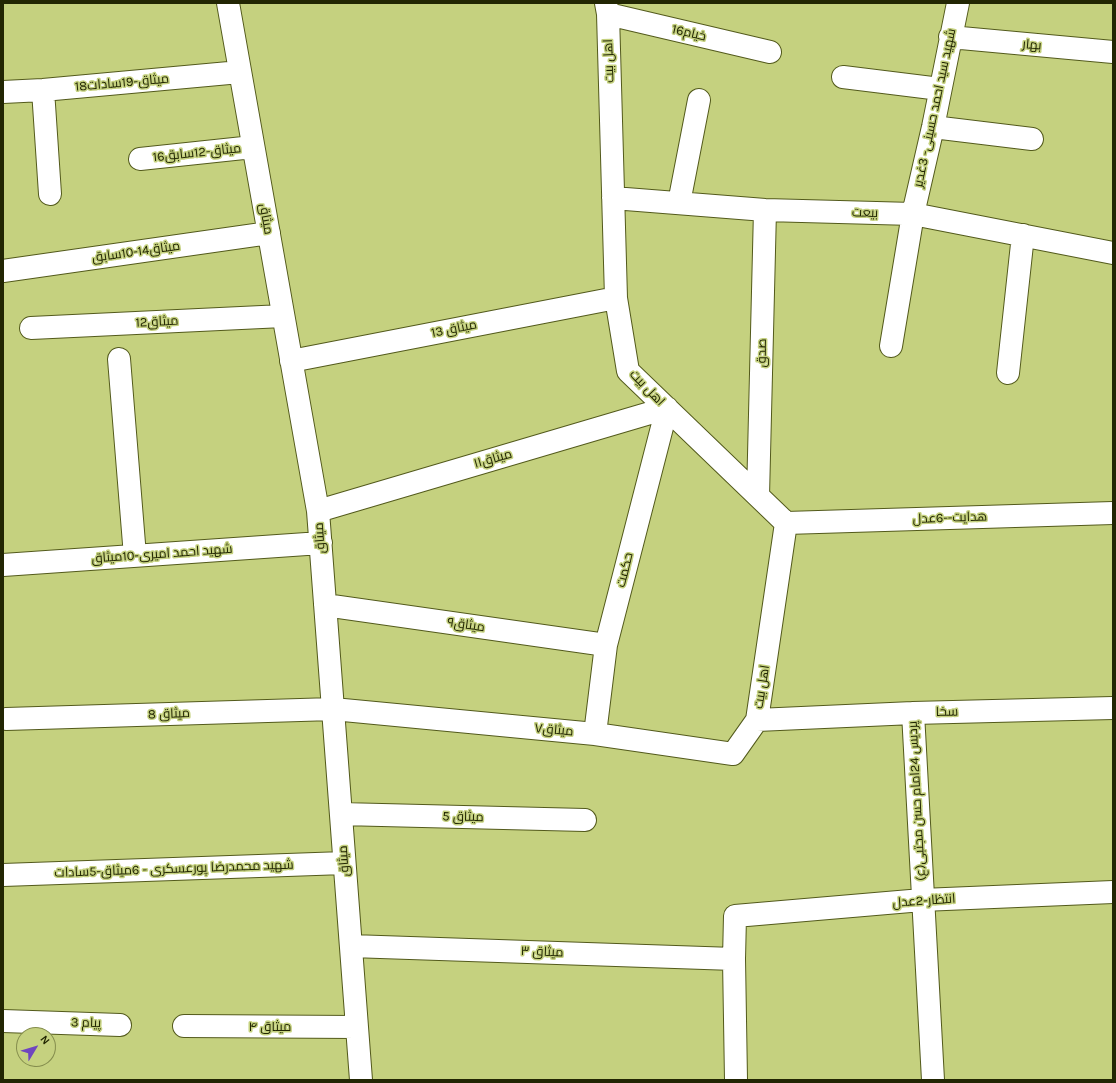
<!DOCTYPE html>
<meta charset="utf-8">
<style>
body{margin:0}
#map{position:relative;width:1116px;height:1083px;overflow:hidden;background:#c5d17f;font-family:Karla,sans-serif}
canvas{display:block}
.frame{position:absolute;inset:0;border:4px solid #222603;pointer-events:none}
.north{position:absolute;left:16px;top:1027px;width:40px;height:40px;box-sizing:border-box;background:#c5d17f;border:1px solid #848d4d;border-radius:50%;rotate:52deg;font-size:11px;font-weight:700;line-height:16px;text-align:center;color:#222603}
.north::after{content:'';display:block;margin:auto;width:14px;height:18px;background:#7046bf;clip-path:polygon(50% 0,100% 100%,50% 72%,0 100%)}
</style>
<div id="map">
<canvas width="1116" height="1083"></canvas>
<div class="frame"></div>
<div class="north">N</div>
</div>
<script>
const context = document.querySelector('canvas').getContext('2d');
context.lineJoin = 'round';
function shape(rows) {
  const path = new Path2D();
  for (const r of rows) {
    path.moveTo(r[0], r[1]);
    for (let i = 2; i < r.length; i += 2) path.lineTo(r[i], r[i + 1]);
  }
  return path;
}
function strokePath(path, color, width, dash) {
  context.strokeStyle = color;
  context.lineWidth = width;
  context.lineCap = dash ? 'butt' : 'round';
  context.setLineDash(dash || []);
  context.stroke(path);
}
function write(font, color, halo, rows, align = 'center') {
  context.font = font + ' Karla,Cairo,sans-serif';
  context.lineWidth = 3;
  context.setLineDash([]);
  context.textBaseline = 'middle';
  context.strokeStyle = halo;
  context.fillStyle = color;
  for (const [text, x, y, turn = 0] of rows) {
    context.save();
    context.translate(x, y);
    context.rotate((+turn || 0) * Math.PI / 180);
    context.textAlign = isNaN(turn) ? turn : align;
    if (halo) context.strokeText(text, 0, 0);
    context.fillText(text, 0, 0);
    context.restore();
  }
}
const street = shape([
 [228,3,318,511,361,1080],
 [608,14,770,52],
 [950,37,1113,52],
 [843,77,940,89],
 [43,90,50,194],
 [3,92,43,90,240,72],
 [933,127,1032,139],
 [140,159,253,147],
 [613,198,765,210,913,214,1113,253],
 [679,203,699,100],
 [3,271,269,233],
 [31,328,283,316],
 [891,346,913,214,933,127,958,3],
 [119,359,135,556],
 [291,361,616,298],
 [1008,373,1023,235],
 [758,496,765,210],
 [318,511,667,408],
 [786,523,1113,513],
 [3,565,321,543],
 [325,605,606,645],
 [913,713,933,1080],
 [6,719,333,709,595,734,733,754,757,720,786,523,628,371,616,298,608,14,606,3],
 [757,720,913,713,1113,708],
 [595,734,606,645,667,408],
 [341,814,585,820],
 [3,875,344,863],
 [351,946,734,959],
 [3,1021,120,1025],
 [184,1026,357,1027],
 [736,1080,734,959,735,916,922,900,1113,892]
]);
strokePath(street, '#535a1c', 24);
strokePath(street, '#fff', 22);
write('13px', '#222603', '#c5d17f', [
 ["16خیام",689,33,13],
 ["بهار",1032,45,5],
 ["اهل بیت",609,61,-92],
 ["18میثاق-19سادات",122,83,-5],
 ["شهید سید احمد حسینی- 3غدیر",935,108,-78],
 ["16میثاق-12سابق",197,153,-6],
 ["بیعت",865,213,2],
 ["میثاق",266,219,80],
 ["میثاق14-10سابق",136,252,-8],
 ["12میثاق",157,322,-3],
 ["میثاق 13",454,329,-11],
 ["صدق",762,353,-89],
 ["اهل بیت",647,388,46],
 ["میثاق۱۱",493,459,-16],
 ["هدایت--6عدل",950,518,-2],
 ["میثاق",320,538,-94],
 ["شهید احمد امیری-10میثاق",162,554,-4],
 ["حکمت",625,570,-76],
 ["میثاق۹",466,625,8],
 ["اهل بیت",762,687,-81],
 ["سخا",947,712,-1],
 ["میثاق 8",169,714,-2],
 ["میثاق۷",554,730,5],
 ["پردیس 24امام حسن مجتبی(ع)",917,801,-93],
 ["میثاق 5",463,817,1],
 ["میثاق",344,861,-94],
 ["شهید محمدرضا پورعسکری - 6میثاق-5سادات",174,869,-2],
 ["انتظار-2عدل",924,901,-4],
 ["میثاق ۳",542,952,2],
 ["پیام 3",86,1023,2],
 ["میثاق ۴",270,1027]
]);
</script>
